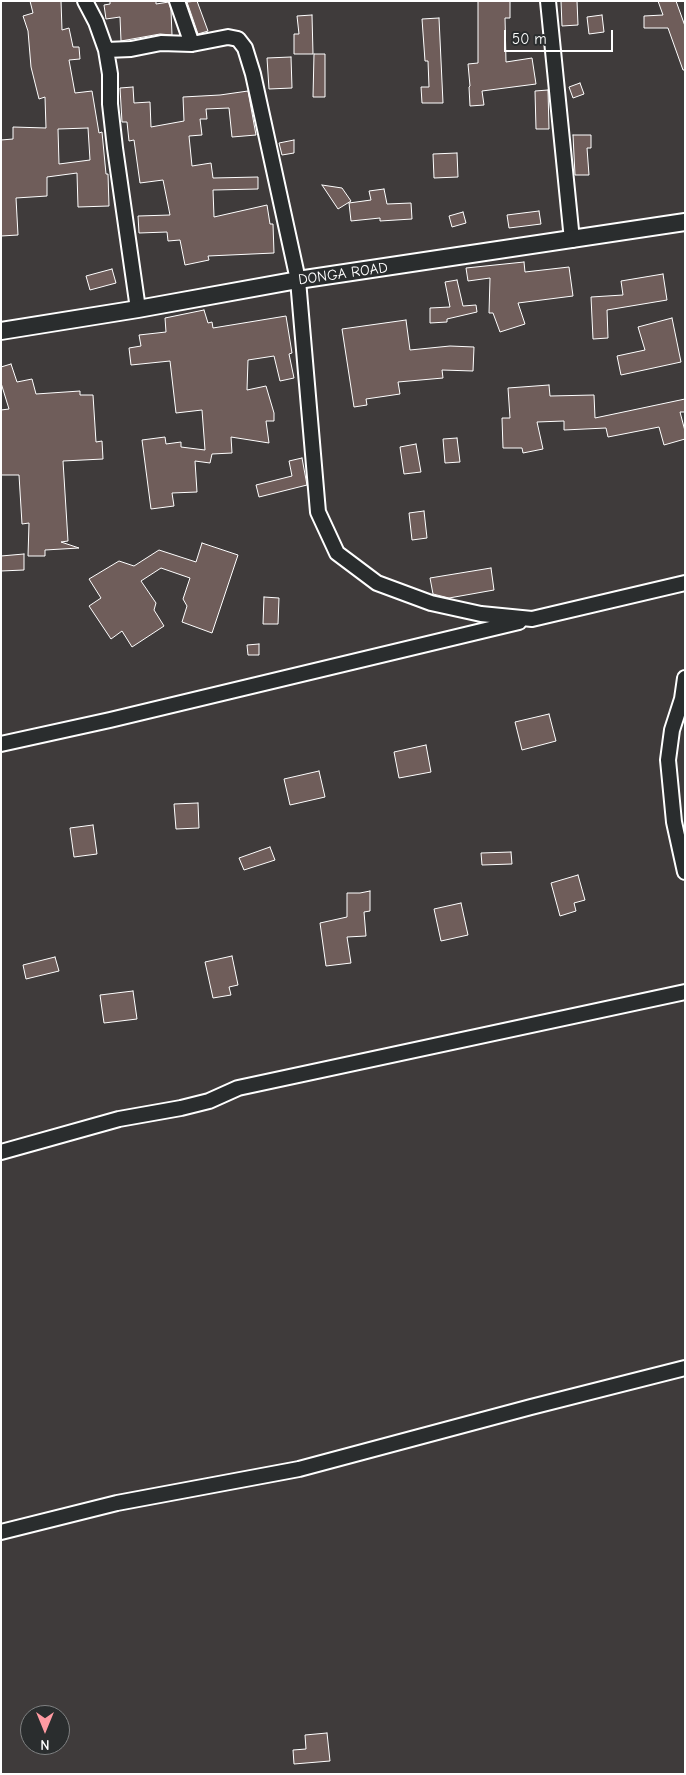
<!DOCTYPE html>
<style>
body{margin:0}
#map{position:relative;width:686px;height:1775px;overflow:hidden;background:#3f3b3b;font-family:"Comic Neue",sans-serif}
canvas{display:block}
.frame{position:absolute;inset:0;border:2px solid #fff;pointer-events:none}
.north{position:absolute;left:20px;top:1705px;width:50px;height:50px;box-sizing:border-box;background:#2a2d2e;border:1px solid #7f8182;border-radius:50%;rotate:180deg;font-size:14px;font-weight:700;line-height:20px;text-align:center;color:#fff}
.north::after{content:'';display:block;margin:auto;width:18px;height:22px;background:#ff9aa2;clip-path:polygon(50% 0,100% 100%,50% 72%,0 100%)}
.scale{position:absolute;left:504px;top:30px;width:109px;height:22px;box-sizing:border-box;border:2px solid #fff;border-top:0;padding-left:6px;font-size:15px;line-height:18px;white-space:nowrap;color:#fff;-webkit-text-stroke:4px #2a2d2e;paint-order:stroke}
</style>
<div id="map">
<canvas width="686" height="1775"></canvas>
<div class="frame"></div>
<div class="north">N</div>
<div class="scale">50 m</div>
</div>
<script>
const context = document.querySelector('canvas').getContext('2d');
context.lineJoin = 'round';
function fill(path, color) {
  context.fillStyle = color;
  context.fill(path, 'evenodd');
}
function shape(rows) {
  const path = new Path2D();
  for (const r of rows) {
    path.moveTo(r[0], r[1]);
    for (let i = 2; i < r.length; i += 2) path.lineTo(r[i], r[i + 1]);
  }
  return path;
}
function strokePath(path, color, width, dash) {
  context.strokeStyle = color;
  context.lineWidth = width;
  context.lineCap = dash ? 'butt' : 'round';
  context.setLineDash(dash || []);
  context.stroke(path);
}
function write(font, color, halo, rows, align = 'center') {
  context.font = font + ' "Comic Neue",sans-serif';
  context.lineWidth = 4;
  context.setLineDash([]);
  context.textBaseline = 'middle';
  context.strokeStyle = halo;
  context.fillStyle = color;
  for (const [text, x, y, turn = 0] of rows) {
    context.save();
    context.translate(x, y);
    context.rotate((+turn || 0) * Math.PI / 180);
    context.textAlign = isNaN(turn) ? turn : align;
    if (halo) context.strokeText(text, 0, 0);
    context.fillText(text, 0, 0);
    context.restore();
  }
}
const building = shape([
 [30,1,61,1,62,30,69,28,73,47,79,47,80,59,69,60,75,93,92,91,99,133,102,132,106,174,108,174,109,206,78,207,77,173,47,177,47,196,16,198,18,235,1,236,1,140,13,139,13,127,46,128,45,97,39,99,31,67,28,31,23,16,33,13,30,1],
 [88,128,90,160,59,164,58,129,88,128],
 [110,1,156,1,156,4,169,2,171,10,172,35,160,34,121,41,120,17,106,19,104,5,110,4,110,1],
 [197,1,208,31,198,34,187,2,197,1],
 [478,1,510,1,510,18,505,18,506,62,532,58,536,84,482,91,484,105,470,106,469,87,470,86,468,64,478,63,478,1],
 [561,1,577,1,578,25,562,26,561,1],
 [658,1,676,1,685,26,685,70,683,70,668,28,644,28,644,16,663,15,658,1],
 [312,15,313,54,294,54,294,34,299,34,297,16,312,15],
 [602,15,604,32,589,34,587,17,602,15],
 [439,18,443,103,422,103,421,87,429,87,428,61,425,61,422,19,439,18],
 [314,54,325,54,325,97,313,97,314,54],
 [291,57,292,88,269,89,267,58,291,57],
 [580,83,584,94,573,98,569,87,580,83],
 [133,87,134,103,150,102,151,127,184,121,183,97,220,95,248,91,256,135,232,137,229,108,206,109,207,119,200,119,202,135,189,136,192,166,211,163,213,178,258,177,258,189,213,190,214,217,267,205,270,224,273,224,274,253,208,256,209,260,185,265,180,240,168,241,167,232,139,233,138,216,170,215,163,180,140,183,134,140,129,141,127,122,122,122,120,88,133,87],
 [548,90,549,129,536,129,535,91,548,90],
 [573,135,591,135,591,148,587,148,589,175,575,175,573,135],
 [294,140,294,153,282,155,279,143,294,140],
 [457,153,458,177,434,178,433,154,457,153],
 [322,185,342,188,351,201,338,209,322,185],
 [384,189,387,204,411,203,412,219,380,221,380,218,351,221,349,203,371,200,369,191,384,189],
 [539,211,541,224,509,228,507,215,539,211],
 [463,212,466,223,452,227,449,216,463,212],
 [524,262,525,272,569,267,573,296,518,303,525,324,500,332,493,313,489,313,490,278,468,281,466,268,524,262],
 [112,269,116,283,90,290,86,276,112,269],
 [663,274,667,300,607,310,608,338,593,339,591,297,623,295,621,281,663,274],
 [457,280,463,306,476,305,477,312,447,319,447,322,430,323,430,308,450,307,445,282,457,280],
 [204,310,208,323,212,322,213,328,286,316,292,353,289,354,294,378,280,381,274,356,248,360,247,390,266,386,274,413,274,421,266,421,269,443,231,437,232,453,212,454,210,463,195,461,197,492,172,493,174,506,151,509,142,440,165,437,166,444,181,442,181,447,205,450,202,410,176,413,170,361,131,365,129,348,141,346,139,335,166,332,165,318,204,310],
 [672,318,681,362,621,375,617,356,645,350,638,327,672,318],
 [406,320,410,350,450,346,474,347,473,371,442,370,443,378,398,382,400,394,366,399,367,405,354,407,342,329,406,320],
 [11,364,17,382,32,379,36,394,80,391,80,395,93,395,96,442,102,441,103,459,63,461,68,541,61,542,79,548,45,550,45,556,28,556,29,523,22,524,19,475,1,475,1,410,9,409,1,383,1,367,11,364],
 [549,385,550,396,594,395,595,418,685,399,685,412,680,412,685,431,685,439,664,445,659,427,608,437,606,428,564,430,564,421,537,422,543,449,523,453,522,448,503,448,502,418,510,418,508,388,549,385],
 [457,438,460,462,445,463,443,439,457,438],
 [416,444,421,472,404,474,400,447,416,444],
 [302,458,307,485,259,497,256,485,292,476,289,461,302,458],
 [424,511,427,538,412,540,409,513,424,511],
 [202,543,238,555,212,633,182,622,187,606,183,599,190,578,161,568,141,581,156,603,154,610,164,626,132,647,122,631,111,639,89,606,101,598,89,579,119,561,134,566,159,550,196,562,202,543],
 [24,554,24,570,1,571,1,556,24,554],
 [491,568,494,590,449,598,433,594,430,578,491,568],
 [264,597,279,598,278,624,263,624,264,597],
 [259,644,259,655,248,655,247,645,259,644],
 [549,714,556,741,522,750,515,722,549,714],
 [426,745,431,772,399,778,394,752,426,745],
 [319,771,325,797,290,805,284,779,319,771],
 [198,803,199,828,176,829,174,804,198,803],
 [93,825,97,854,74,857,70,828,93,825],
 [270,847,275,860,244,870,239,858,270,847],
 [511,852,512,864,482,865,481,853,511,852],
 [578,875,585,900,574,903,576,911,560,916,551,883,578,875],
 [370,891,370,911,364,912,366,936,347,937,351,963,326,966,320,923,347,917,347,893,360,893,370,891],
 [461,903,468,935,441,941,434,909,461,903],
 [232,956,238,985,229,987,231,995,213,998,205,962,232,956],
 [55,957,59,971,26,979,23,965,55,957],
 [133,991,137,1019,104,1023,100,995,133,991],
 [327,1733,330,1761,294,1764,293,1750,306,1749,305,1735,327,1733]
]);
fill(building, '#6f5d5a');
strokePath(building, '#fff', 1);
const minor = shape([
 [85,1,96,22,106,50,110,74,110,104,115,148,138,309],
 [177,1,192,44],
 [548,1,572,240],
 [106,50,131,49,161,43,192,44,228,37,238,39,245,48,253,74,298,280,318,512,337,553,377,583,431,603,481,614,532,619,685,583],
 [685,678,682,699,672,730,668,760,674,822,685,872],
 [1,744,110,720,519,622],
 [1,1152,119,1119,181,1108,209,1101,238,1088,685,992],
 [1,1532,117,1503,299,1469,531,1407,685,1368]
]);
const tertiary = shape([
 [1,331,138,309,298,280,685,222]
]);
strokePath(minor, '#fff', 18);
strokePath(tertiary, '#fff', 20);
strokePath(minor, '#2a2d2e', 14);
strokePath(tertiary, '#2a2d2e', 16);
write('15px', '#fff', '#2a2d2e', [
 ["DONGA ROAD",343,274,-8]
]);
</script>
